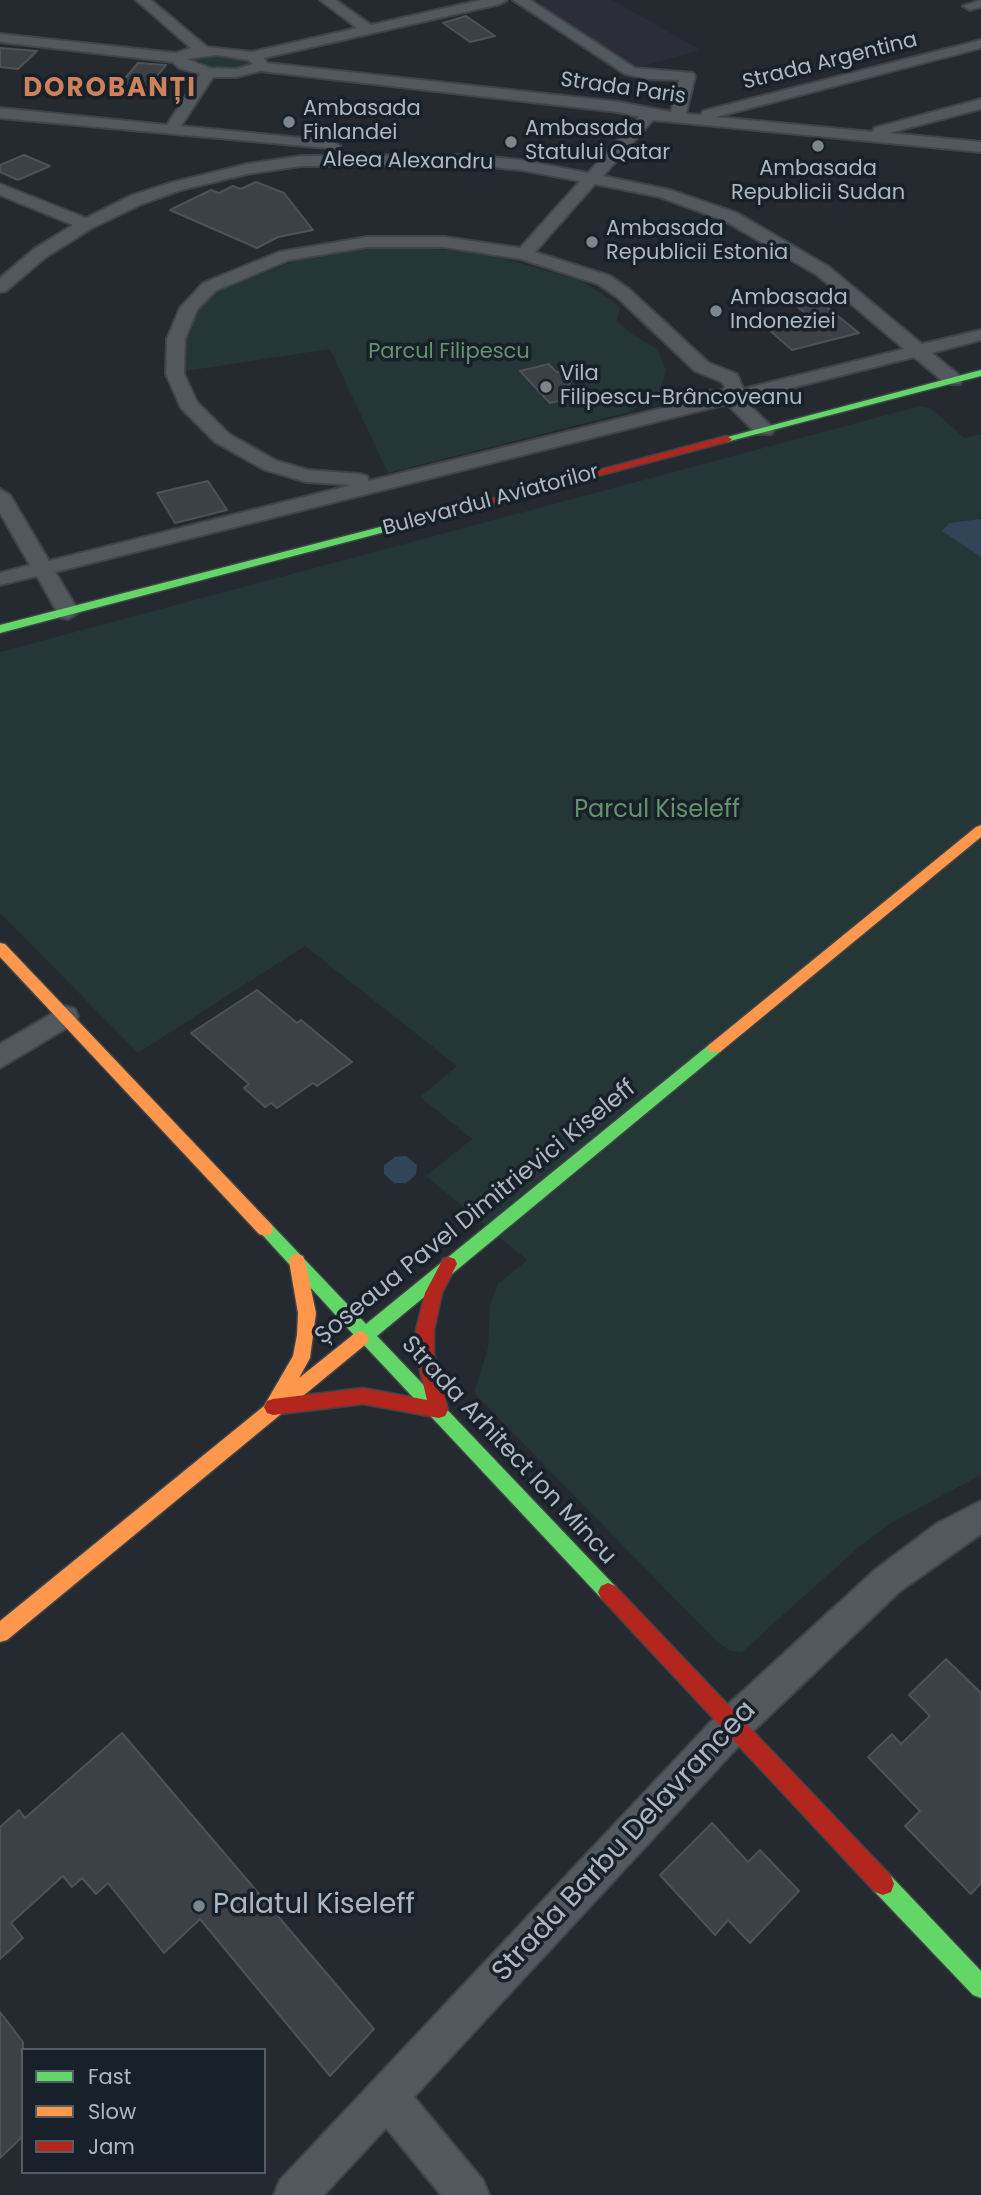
<!DOCTYPE html>
<meta charset="utf-8">
<style>
body{margin:0}
#map{position:relative;width:981px;height:2195px;overflow:hidden;background:#242a2f;font-family:Poppins,sans-serif}
canvas{display:block}
.legend{position:absolute;left:21px;top:2048px;width:245px;height:126px;box-sizing:border-box;background:#182129;border:2px solid #535d66;margin:0;padding:9px 12px;list-style:none;font-size:21px;color:#acb7c2}
.legend li{display:flex;align-items:center;gap:14px;height:35px}
.legend b{width:35px;border:2px solid #535d66}
</style>
<div id="map">
<canvas width="981" height="2195"></canvas>
<ul class="legend">
<li><b style="height:9px;background:#63d668"></b>Fast</li>
<li><b style="height:9px;background:#ff974d"></b>Slow</li>
<li><b style="height:9px;background:#b3261e"></b>Jam</li>
</ul>
</div>
<script>
const context = document.querySelector('canvas').getContext('2d');
context.lineJoin = 'round';
function fill(path, color) {
  context.fillStyle = color;
  context.fill(path, 'evenodd');
}
function shape(rows) {
  const path = new Path2D();
  for (const r of rows) {
    path.moveTo(r[0], r[1]);
    for (let i = 2; i < r.length; i += 2) path.lineTo(r[i], r[i + 1]);
  }
  return path;
}
function strokePath(path, color, width, dash) {
  context.strokeStyle = color;
  context.lineWidth = width;
  context.lineCap = dash ? 'butt' : 'round';
  context.setLineDash(dash || []);
  context.stroke(path);
}
function write(font, color, halo, rows, align = 'center') {
  context.font = font + ' Poppins,sans-serif';
  context.lineWidth = 7;
  context.setLineDash([]);
  context.textBaseline = 'middle';
  context.strokeStyle = halo;
  context.fillStyle = color;
  for (const [text, x, y, turn = 0] of rows) {
    context.save();
    context.translate(x, y);
    context.rotate((+turn || 0) * Math.PI / 180);
    context.textAlign = isNaN(turn) ? turn : align;
    if (halo) context.strokeText(text, 0, 0);
    context.fillText(text, 0, 0);
    context.restore();
  }
}
fill(shape([
 [529,0,612,0,701,50,639,67]
]), '#2c2d38');
fill(shape([
 [208,54,243,58,251,63,242,68,225,69,199,66,189,59],
 [384,247,451,250,499,257,582,281,614,302,620,309,617,321,630,333,657,349,666,370,660,392,629,412,388,473,330,349,186,371,187,331,198,307,218,290,308,256,346,249],
 [920,406,930,408,965,438,981,434,981,1475,891,1523,860,1546,742,1652,730,1651,716,1641,474,1393,488,1348,490,1304,498,1284,527,1260,426,1176,472,1139,420,1097,457,1066,305,946,138,1053,0,913,0,652]
]), '#243636');
fill(shape([
 [981,519,981,557,942,531,949,523],
 [406,1156,417,1165,416,1175,406,1183,394,1183,384,1174,384,1165,395,1157]
]), '#324457');
const building = shape([
 [466,16,495,36,470,42,443,23,466,16],
 [0,48,37,51,18,69,0,67,0,48],
 [138,63,166,65,149,86,121,83,138,63],
 [24,155,50,166,18,180,0,172,0,165,24,155],
 [256,182,284,193,313,230,278,237,257,248,170,210,211,190,219,193,233,186,241,189,256,182],
 [818,300,859,333,792,350,767,328,809,317,796,305,818,300],
 [549,364,556,372,580,371,568,385,579,396,550,403,520,371,549,364],
 [208,481,227,510,175,523,157,493,208,481],
 [257,990,297,1023,301,1020,352,1062,317,1086,313,1083,277,1108,271,1103,265,1107,244,1088,249,1084,191,1033,257,990],
 [946,1659,981,1693,981,1883,971,1894,905,1826,920,1811,868,1757,892,1734,901,1744,930,1716,909,1695,946,1659],
 [122,1733,374,2029,330,2076,200,1919,164,1953,108,1883,96,1894,82,1878,72,1887,63,1876,11,1923,23,1938,0,1959,0,1827,19,1810,25,1818,122,1733],
 [712,1823,748,1862,760,1850,799,1891,750,1943,728,1920,715,1935,660,1875,712,1823],
 [0,2012,23,2042,23,2136,0,2158,0,2012]
]);
fill(building, '#3c4146');
strokePath(building, '#4b5258', 2);
const street = shape([
 [136,0,151,0,207,47,252,52,357,28,320,0,336,0,371,25,481,0,507,0,500,4,264,58,267,63,619,102,671,112,679,80,649,79,625,74,513,0,530,0,635,68,693,73,695,76,686,114,701,115,703,111,981,40,981,48,716,117,873,132,874,128,981,99,981,109,889,133,981,142,981,152,653,120,603,176,670,190,737,213,829,267,922,344,981,330,981,340,932,353,960,376,962,380,960,384,946,384,914,357,744,400,771,426,774,430,771,434,757,434,727,404,55,572,79,612,68,619,60,617,37,576,0,585,0,573,30,565,0,513,0,489,10,495,49,561,352,485,306,482,263,469,215,442,181,408,166,374,167,339,180,308,203,283,279,252,367,237,444,237,520,248,580,181,521,170,471,165,301,166,247,174,181,190,142,204,92,228,46,257,6,291,0,292,0,278,34,249,73,225,0,195,0,184,86,218,130,196,170,183,247,164,301,156,471,155,521,160,588,173,639,117,618,112,260,71,236,77,213,77,181,126,332,141,340,146,338,149,0,118,0,108,167,125,200,74,179,68,173,62,0,42,0,34,176,53,191,48,136,0],
 [217,55,248,60,253,64,236,69,210,68,187,59,217,55],
 [595,184,660,197,725,221,817,275,904,349,743,389,737,374,709,363,629,289,610,276,535,252,595,184],
 [367,247,444,247,521,259,598,284,617,297,695,371,722,382,725,387,723,390,708,391,707,397,369,481,367,476,360,474,308,470,277,461,229,434,197,402,184,374,185,339,197,310,215,291,289,260,367,247],
 [981,0,981,7,970,10,963,6,981,0],
 [65,1006,75,1009,78,1016,75,1023,0,1068,0,1044,65,1006],
 [981,1501,981,1534,900,1591,746,1738,414,2097,483,2180,489,2195,441,2195,386,2128,324,2195,274,2195,280,2180,720,1712,876,1569,936,1524,981,1501]
]);
const fast = shape([
 [981,370,981,376,726,442,720,439,981,370],
 [415,518,421,521,419,523,0,633,0,625,415,518],
 [715,1042,723,1048,720,1052,377,1336,615,1586,618,1592,615,1598,608,1601,601,1598,364,1345,354,1344,351,1339,353,1334,257,1229,259,1224,265,1222,271,1224,366,1324,710,1044,715,1042],
 [883,1873,891,1876,981,1971,981,1998,973,1995,875,1892,872,1884,875,1876,883,1873]
]);
const slow = shape([
 [981,825,981,837,720,1052,710,1052,707,1048,710,1044,976,827,981,825],
 [0,943,5,944,271,1224,273,1229,271,1234,265,1236,259,1234,0,957,0,943],
 [297,1254,303,1256,305,1261,316,1313,310,1358,299,1378,354,1334,360,1331,366,1334,369,1339,366,1344,7,1640,0,1642,0,1621,264,1406,293,1356,297,1335,298,1313,289,1261,291,1256,297,1254]
]);
const jam = shape([
 [726,436,732,439,730,441,415,524,409,521,726,436],
 [449,1257,455,1259,457,1264,442,1293,434,1330,434,1354,448,1410,445,1416,439,1418,363,1404,273,1415,267,1413,264,1407,267,1401,273,1399,363,1388,427,1400,416,1354,416,1330,425,1293,443,1259,449,1257],
 [608,1583,615,1586,891,1876,894,1884,891,1892,883,1895,875,1892,601,1598,598,1592,601,1586,608,1583]
]);
strokePath(street, '#404448', 4);
strokePath(fast, '#404448', 3);
strokePath(slow, '#404448', 3);
strokePath(jam, '#404448', 3);
fill(street, '#53585e');
fill(fast, '#63d668');
fill(slow, '#ff974d');
fill(jam, '#b3261e');
for (const [x, y, r, color] of [
 [289,122,7,"#7c868f"],
 [511,142,7,"#7c868f"],
 [818,146,7,"#7c868f"],
 [592,242,7,"#7c868f"],
 [716,311,7,"#7c868f"],
 [546,387,7,"#7c868f"],
 [199,1906,7,"#7c868f"]
]) {
  const dot = new Path2D();
  dot.arc(x, y, r, 0, 2 * Math.PI);
  context.fillStyle = color;
  context.fill(dot);
  strokePath(dot, '#182129', 2.5);
}
write('21px', '#acb7c2', '#182129', [
 ["Strada Argentina",830,62,-14],
 ["Strada Paris",623,89,8],
 ["Aleea Alexandru",408,162,1],
 ["Bulevardul Aviatorilor",491,501,-15]
]);
write('21px', '#acb7c2', '#182129', [
 ["Ambasada",303,110],
 ["Finlandei",303,134],
 ["Ambasada",525,130],
 ["Statului Qatar",525,154],
 ["Ambasada",818,170,"center"],
 ["Republicii Sudan",818,194,"center"],
 ["Ambasada",606,230],
 ["Republicii Estonia",606,254],
 ["Ambasada",730,299],
 ["Indoneziei",730,323],
 ["Vila",560,375],
 ["Filipescu-Brâncoveanu",560,399]
], 'left');
write('21px', '#65916b', '#182129', [
 ["Parcul Filipescu",449,353]
]);
write('24px', '#65916b', '#182129', [
 ["Parcul Kiseleff",657,811]
]);
write('24px', '#acb7c2', '#182129', [
 ["Șoseaua Pavel Dimitrievici Kiseleff",476,1213,-39],
 ["Strada Arhitect Ion Mincu",508,1451,47]
]);
context.letterSpacing = '2px';
write('bold 26px', '#cd825c', '#182129', [
 ["DOROBANȚI",110,89]
]);
context.letterSpacing = '0px';
write('28px', '#acb7c2', '#182129', [
 ["Strada Barbu Delavrancea",625,1842,-47]
]);
write('28px', '#acb7c2', '#182129', [
 ["Palatul Kiseleff",213,1906]
], 'left');
</script>
